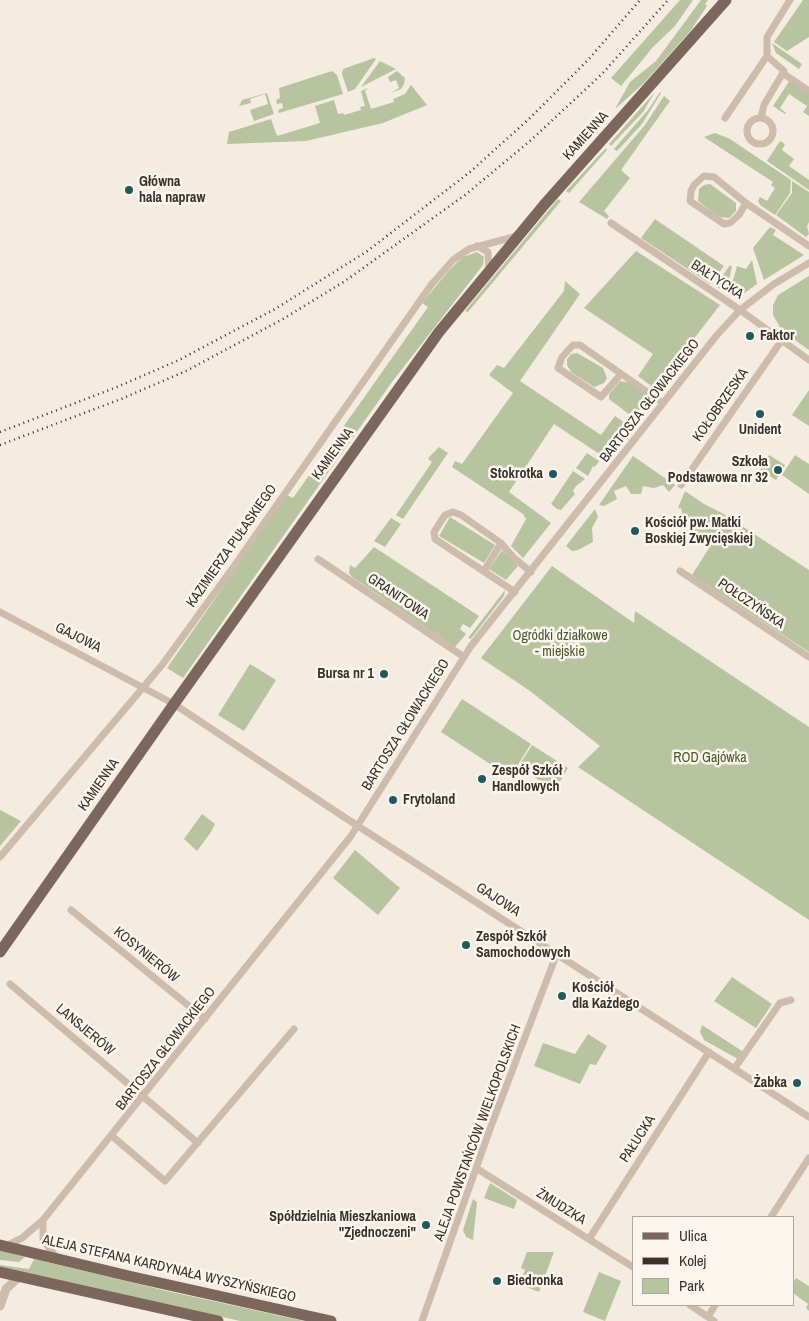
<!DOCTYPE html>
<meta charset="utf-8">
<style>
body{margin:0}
#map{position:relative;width:809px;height:1321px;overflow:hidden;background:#f4ebe1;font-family:"Archivo Narrow",sans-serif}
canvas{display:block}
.legend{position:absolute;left:632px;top:1216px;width:162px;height:90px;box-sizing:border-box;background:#fbf5ee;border:1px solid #aea6a0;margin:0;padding:6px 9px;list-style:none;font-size:15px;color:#3b302b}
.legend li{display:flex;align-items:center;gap:10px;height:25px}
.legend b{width:25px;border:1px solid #aea6a0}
</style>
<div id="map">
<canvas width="809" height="1321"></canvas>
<ul class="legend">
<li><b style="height:6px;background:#7d675c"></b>Ulica</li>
<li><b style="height:6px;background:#3b302b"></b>Kolej</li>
<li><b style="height:14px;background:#b8c4a0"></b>Park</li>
</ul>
</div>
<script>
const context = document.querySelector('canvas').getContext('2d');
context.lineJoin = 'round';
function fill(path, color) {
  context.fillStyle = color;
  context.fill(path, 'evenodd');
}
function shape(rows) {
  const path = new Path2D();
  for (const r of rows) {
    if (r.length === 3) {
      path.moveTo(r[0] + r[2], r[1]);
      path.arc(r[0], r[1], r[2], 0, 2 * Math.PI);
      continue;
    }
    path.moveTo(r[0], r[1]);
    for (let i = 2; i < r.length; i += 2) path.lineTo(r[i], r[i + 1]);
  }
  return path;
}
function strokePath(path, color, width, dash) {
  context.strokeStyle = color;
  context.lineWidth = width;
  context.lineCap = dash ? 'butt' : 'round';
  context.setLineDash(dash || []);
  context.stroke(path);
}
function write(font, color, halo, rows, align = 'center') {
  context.font = font + ' "Archivo Narrow",sans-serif';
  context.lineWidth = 5;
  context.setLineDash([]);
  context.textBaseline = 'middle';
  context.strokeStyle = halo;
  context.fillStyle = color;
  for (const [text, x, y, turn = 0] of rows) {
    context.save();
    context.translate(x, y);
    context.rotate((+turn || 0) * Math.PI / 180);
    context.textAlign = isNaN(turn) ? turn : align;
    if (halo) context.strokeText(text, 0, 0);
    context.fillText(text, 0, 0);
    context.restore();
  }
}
fill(shape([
 [680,0,693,0,675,26,653,47,621,86,611,78],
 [701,0,708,0,705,4,707,6,691,30,644,83,615,109,630,82,656,61],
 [803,0,809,0,809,37,787,51,774,42],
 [772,43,802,64,799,69,776,53],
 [374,58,376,59,355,89,348,92,342,74,343,69],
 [380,61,396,69,361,87],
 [332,71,337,75,343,94,279,113,278,110,283,108,282,103,277,104,276,100,280,98,279,88],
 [397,71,405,78,404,84,401,89,391,93,399,88,396,80,390,82,388,77],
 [790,80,809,93,809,116,803,112,807,106,789,94,780,108,786,113,785,114,773,106],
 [411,85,427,105,383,123,306,141,227,144,229,132,271,119,277,136,320,123,315,106,334,100,338,114,343,113,344,115,361,110,360,107,365,106,361,91,368,88,365,91,371,109,394,102,393,99,405,94],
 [655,92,643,112,611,146,609,144],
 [660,92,661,93,642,124,617,151,614,149,648,110],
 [267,93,274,114,254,121,250,110,268,104,265,94,250,99,251,103,239,106,242,100],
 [664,96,670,101,621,170,630,178,604,211,609,216,607,219,579,202,645,125],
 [715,133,730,139,791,180,790,193,775,215,760,205,758,201,760,197,767,201,775,188,771,185,773,182,704,137],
 [780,141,785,144,782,150,794,159,789,166,809,180,809,190,767,161],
 [606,148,607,150,569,193,566,191],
 [792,181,809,192,809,222,807,226,809,234,806,237,776,215,792,193],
 [710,184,736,203,736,211,729,218,719,217,698,201,699,189,704,185],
 [558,199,561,201,468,312,465,311],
 [655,219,724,266,710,284,641,238],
 [770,227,776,230,773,235,804,255,764,280,753,248],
 [636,251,720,305,655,389,638,376,653,354,584,308],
 [477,252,484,257,483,265,392,382,183,678,167,668,287,495,293,498,428,307,422,303,450,269,463,257],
 [752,260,757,284,739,297,729,295,737,266,746,269],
 [730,265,732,267,726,292,715,286],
 [809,276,809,350,782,331,773,315,773,305,778,295],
 [565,281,580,294,520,381,601,435,615,416,625,423,626,428,605,455,601,455,554,424,509,492,551,523,523,558,511,546,526,519,523,514,452,467,455,461,462,464,513,393,489,375,497,365,504,368,564,291],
 [577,353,603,368,607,378,604,383,594,387,571,372,567,365,567,359,571,354],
 [620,381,630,383,650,398,634,418,609,399,609,394],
 [809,390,809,426,792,415],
 [439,447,448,453,403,519,396,515,432,462,428,459,430,456],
 [587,453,599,461,595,467,593,466,588,476,576,468],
 [769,455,785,465,776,480,760,470],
 [795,455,809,464,809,494,782,475],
 [633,456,675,485,669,492,663,485,654,488,643,486,641,494,631,494,626,486,614,491,617,499,604,506,599,505],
 [573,471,585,479,576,486,573,491,575,494,561,510,557,509,551,504],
 [685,491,704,504,722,513,809,570,809,652,692,575,709,548,686,533,691,524,683,517,681,508,678,508],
 [595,509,598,517,592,528,593,542,578,550,572,551,566,546],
 [450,517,495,545,484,563,439,536],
 [391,518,401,524,385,547,374,541],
 [374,547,479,616,470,628,463,624,460,629,466,634,455,647,352,577,349,573,350,565,355,568],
 [502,550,518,566,506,580,489,569],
 [552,566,634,623,635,611,809,727,809,920,578,767,600,746,530,691,481,658],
 [505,590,504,596,471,639,468,638],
 [250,664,276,680,244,731,218,715],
 [462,699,531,744,510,777,441,732],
 [532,745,568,768,555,790,518,767],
 [0,810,21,821,0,846],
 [202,814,215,824,211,832,197,851,184,839],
 [355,850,400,888,378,915,333,878],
 [732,977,772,1004,756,1028,714,1001],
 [702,1025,742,1051,738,1059,704,1040,700,1032],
 [588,1034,607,1046,596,1065,590,1064,580,1084,534,1066,543,1043,575,1054],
 [490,1183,517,1200,514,1209,484,1198],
 [473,1199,477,1202,473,1240,466,1237,463,1230],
 [0,1250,25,1257,19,1262,0,1260],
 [527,1252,554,1252,539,1292,519,1284,525,1270,521,1268],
 [34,1259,167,1291,304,1321,240,1321,0,1267,0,1265,29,1269],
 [599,1272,621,1281,605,1321,583,1312],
 [796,1278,809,1286,809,1311,806,1308,808,1304,793,1293,793,1283]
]), '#b8c4a0');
strokePath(shape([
 [784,74,809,91],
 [725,118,767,56],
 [761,118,764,105,784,71,767,56,767,37,790,0],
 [760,131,13],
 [746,203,739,215,730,223,724,224,690,201,691,191,694,185,704,176,714,177,746,203,809,246],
 [611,223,740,310,809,360],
 [477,246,488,252,489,270],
 [621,374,601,397,558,368,562,357,573,345,580,345,663,403],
 [681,485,782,340],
 [318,559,464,657],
 [484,571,501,543],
 [680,571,809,657],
 [515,592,435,539,434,532,445,515,453,512,461,515,501,543,514,558,531,572],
 [0,612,174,704,344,817,809,1117],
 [0,857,162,665,232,569,431,285,453,260,469,249,517,236],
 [71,910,205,1019],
 [10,984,198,1143],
 [734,1069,780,1003,791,1000],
 [112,1136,165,1181,294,1029],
 [476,1168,633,1267],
 [771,1217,809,1158],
 [43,1220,43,1240,56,1257],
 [589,1239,709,1052],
 [6,1246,22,1238,43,1220,351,836,471,646,717,335,740,310,774,284,809,263],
 [690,1305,714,1321],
 [708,1317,715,1305],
 [422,1321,490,1129,557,953]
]), '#cdbbac', 7);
strokePath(shape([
 [0,1306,6,1289,20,1276]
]), '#cdbbac', 9);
strokePath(shape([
 [0,952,174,704,439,332,544,205,726,0],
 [0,1245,133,1277,331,1321],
 [0,1272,218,1321]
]), '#7d675c', 11);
strokePath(shape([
 [0,432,117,387,179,360,275,309,366,252,470,172,530,118,588,60,640,0],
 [0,445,121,399,186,371,283,319,345,281,465,195,530,141,602,74,668,0]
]), '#3b302b', 2.5, [1, 4]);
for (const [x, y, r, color] of [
 [129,190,5,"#1f5a5e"],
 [750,336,5,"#1f5a5e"],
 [760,414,5,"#1f5a5e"],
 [778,470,5,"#1f5a5e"],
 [553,474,5,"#1f5a5e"],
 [635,531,5,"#1f5a5e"],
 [384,674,5,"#1f5a5e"],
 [482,779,5,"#1f5a5e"],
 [393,800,5,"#1f5a5e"],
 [466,945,5,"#1f5a5e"],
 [562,996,5,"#1f5a5e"],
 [797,1083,5,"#1f5a5e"],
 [426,1225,5,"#1f5a5e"],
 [497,1281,5,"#1f5a5e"]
]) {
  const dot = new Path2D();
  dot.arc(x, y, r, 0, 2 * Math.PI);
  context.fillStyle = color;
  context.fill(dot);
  strokePath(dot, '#fbf5ee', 2);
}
write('14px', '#3b302b', '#fbf5ee', [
 ["KAMIENNA",586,136,-48],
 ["BAŁTYCKA",717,280,33],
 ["BARTOSZA GŁOWACKIEGO",650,401,-52],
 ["KOŁOBRZESKA",721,405,-55],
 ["KAMIENNA",333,454,-54],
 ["KAZIMIERZA PUŁASKIEGO",232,546,-55],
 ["GRANITOWA",398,597,34],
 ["POŁCZYŃSKA",751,604,34],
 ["GAJOWA",78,638,27],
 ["BARTOSZA GŁOWACKIEGO",406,725,-58],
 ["KAMIENNA",99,785,-55],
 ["GAJOWA",498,900,33],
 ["KOSYNIERÓW",146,955,39],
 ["LANSJERÓW",85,1030,40],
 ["BARTOSZA GŁOWACKIEGO",166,1049,-52],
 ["ALEJA POWSTAŃCÓW WIELKOPOLSKICH",478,1133,-70],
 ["PAŁUCKA",638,1139,-57],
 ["ŻMUDZKA",561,1207,32],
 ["ALEJA STEFANA KARDYNAŁA WYSZYŃSKIEGO",169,1269,13]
]);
write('bold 14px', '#3b302b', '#fbf5ee', [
 ["Główna",139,182],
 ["hala napraw",139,198],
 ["Faktor",760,336],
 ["Unident",760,430,"center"],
 ["Szkoła",768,462,"right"],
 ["Podstawowa nr 32",768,478,"right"],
 ["Stokrotka",543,474,"right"],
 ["Kościół pw. Matki",645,523],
 ["Boskiej Zwycięskiej",645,539],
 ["Bursa nr 1",374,674,"right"],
 ["Zespół Szkół",492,771],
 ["Handlowych",492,787],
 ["Frytoland",403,800],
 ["Zespół Szkół",476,937],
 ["Samochodowych",476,953],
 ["Kościół",572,988],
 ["dla Każdego",572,1004],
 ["Żabka",787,1083,"right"],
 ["Spółdzielnia Mieszkaniowa",416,1217,"right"],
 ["\"Zjednoczeni\"",416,1233,"right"],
 ["Biedronka",507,1281]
], 'left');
write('14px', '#4a5a2e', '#fbf5ee', [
 ["Ogródki działkowe",560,636],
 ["- miejskie",560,652],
 ["ROD Gajówka",710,758]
]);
</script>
